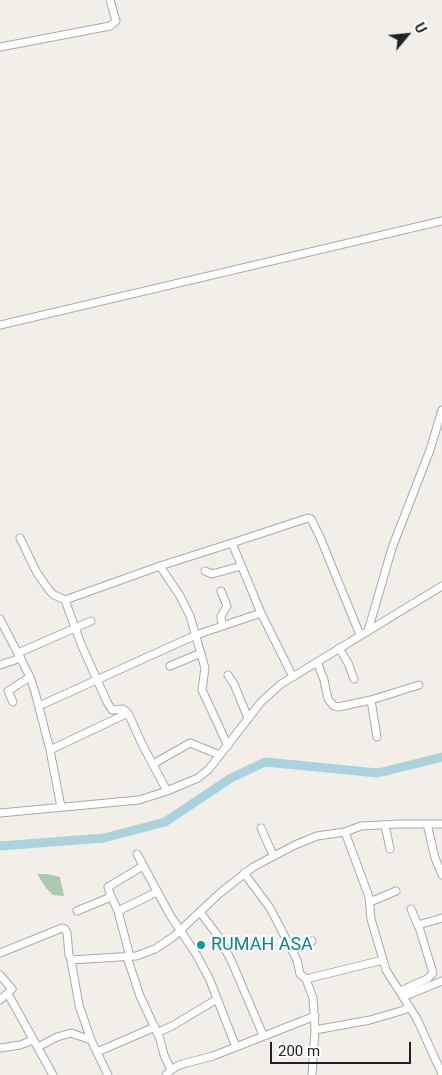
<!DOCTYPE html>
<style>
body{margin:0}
#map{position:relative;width:442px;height:1075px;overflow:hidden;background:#f2efe9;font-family:Roboto,sans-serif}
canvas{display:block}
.north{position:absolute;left:382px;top:10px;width:50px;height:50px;-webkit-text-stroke:4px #fff;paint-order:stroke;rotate:62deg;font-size:14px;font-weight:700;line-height:20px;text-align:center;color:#222}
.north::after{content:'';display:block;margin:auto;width:18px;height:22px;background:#222;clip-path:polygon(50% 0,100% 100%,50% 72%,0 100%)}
.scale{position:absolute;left:270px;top:1042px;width:141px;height:22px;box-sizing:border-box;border:2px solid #222;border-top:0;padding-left:6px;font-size:15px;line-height:18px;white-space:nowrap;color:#222;-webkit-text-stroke:4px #fff;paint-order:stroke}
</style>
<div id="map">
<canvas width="442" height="1075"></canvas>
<div class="north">U</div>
<div class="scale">200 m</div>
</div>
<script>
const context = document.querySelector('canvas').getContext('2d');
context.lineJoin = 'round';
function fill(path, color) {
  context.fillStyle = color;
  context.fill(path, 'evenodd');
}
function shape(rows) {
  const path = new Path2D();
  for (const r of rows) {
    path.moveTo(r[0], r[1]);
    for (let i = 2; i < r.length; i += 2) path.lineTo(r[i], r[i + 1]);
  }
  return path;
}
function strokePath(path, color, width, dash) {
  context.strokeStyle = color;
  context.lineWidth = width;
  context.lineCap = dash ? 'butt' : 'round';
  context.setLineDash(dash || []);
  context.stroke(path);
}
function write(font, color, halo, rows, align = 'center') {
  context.font = font + ' Roboto,sans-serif';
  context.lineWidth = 4;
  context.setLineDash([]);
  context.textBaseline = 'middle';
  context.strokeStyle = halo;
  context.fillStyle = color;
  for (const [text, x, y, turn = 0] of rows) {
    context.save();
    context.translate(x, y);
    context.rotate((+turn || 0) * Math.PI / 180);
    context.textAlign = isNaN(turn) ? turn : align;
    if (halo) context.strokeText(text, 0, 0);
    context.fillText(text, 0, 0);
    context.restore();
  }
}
fill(shape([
 [37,874,47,874,60,877,64,896,53,895,46,888]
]), '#aacbaf');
strokePath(shape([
 [0,846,104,838,165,822,231,778,265,762,378,773,442,757]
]), '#aad3df', 9);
const minor = shape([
 [0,47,110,26,116,21,110,0],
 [0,325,442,221],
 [20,538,37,573,49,590,54,595,65,600,160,566,180,596,190,616,205,668,202,690,228,746],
 [232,543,308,518,311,519,320,537,360,635],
 [160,566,232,543,261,613,293,677],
 [205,571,212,574,241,566],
 [221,591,227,606,221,616,222,625],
 [65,600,81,644,107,702,112,710,123,709,128,713,142,744,167,791],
 [0,619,30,677,35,692,50,750,61,807],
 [368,631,392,548,430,450,442,410],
 [339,648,348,663,354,679],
 [18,653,91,621],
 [317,662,324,680,328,699,334,706,338,707,371,700,419,685],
 [0,665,21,658],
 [170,666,201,653],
 [228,675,234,684,248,718],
 [371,700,377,737],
 [13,702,8,691,30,677],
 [39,706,196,635,261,613],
 [50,750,128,713],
 [153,764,190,743,220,755],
 [0,813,139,800,167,791,198,778,209,769,261,702,281,684,442,586],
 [427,824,435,858,442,875],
 [385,825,390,849],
 [261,828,273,855],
 [345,832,369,897,371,919,386,970,417,1019,442,1074],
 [137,854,170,915,196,954,209,978,236,1047],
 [244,873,270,908,297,960,300,974,306,979,313,998,315,1030,370,1020,404,1010,409,1006],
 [370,902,396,891],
 [77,911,111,897],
 [118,911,157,892],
 [200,912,218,936,231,960,263,1035],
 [418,925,442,918],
 [293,950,312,941],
 [0,953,62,928,65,929,67,933,69,955,71,960,136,956,155,949,173,937,220,893,253,867,295,845,317,836,345,832,361,826,399,824,442,824],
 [127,957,140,996,160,1039,164,1055,171,1070],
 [130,957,118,911,110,894,108,887,143,866],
 [71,960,79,1005,91,1040,108,1075],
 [0,975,12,989,0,1000],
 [306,979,383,960],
 [400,991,427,979,433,973,420,930,411,909],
 [8,994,53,1075],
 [403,997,442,981],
 [157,1033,172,1026,217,999],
 [38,1047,57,1037,71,1033,91,1040],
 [0,1048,20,1045,33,1040],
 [97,1052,155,1027],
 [166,1075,171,1070,179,1065,213,1056,315,1016],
 [312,1075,315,1030]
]);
strokePath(minor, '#a9a9a9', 9);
strokePath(minor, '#fff', 7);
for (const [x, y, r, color] of [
 [201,945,5,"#0f9aa8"]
]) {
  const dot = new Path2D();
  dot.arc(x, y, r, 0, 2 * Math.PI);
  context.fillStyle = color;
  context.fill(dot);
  strokePath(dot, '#fff', 2);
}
write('18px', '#0d838f', '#fff', [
 ["RUMAH ASA",211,945]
], 'left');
</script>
